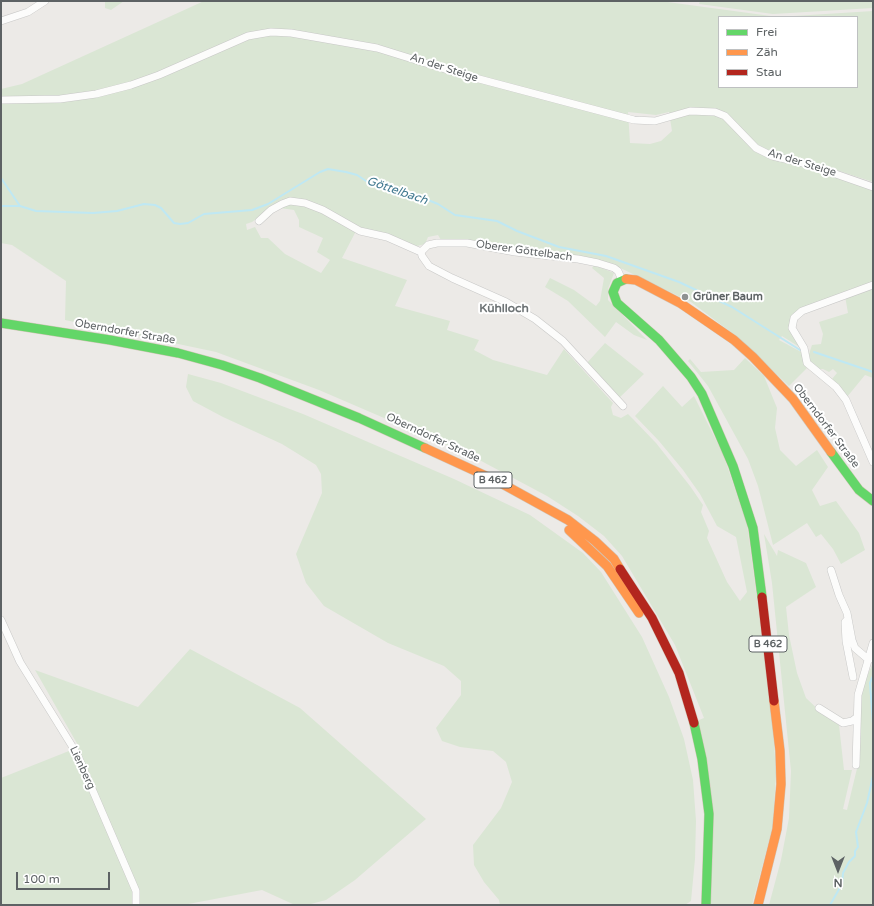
<!DOCTYPE html>
<meta charset="utf-8">
<style>
body{margin:0}
#map{position:relative;width:874px;height:906px;overflow:hidden;background:#eceae7;font-family:"Varela Round",sans-serif}
canvas{display:block}
.frame{position:absolute;inset:0;border:2px solid #5d6264;pointer-events:none}
.legend{position:absolute;left:718px;top:16px;width:140px;height:72px;box-sizing:border-box;background:#fff;border:1px solid #bec0c1;margin:0;padding:5px 7px;list-style:none;font-size:12px;color:#5d6264}
.legend li{display:flex;align-items:center;gap:8px;height:20px}
.legend b{width:20px;border:1px solid #bec0c1}
.north{position:absolute;left:818px;top:850px;width:40px;height:40px;-webkit-text-stroke:3px #fff;paint-order:stroke;rotate:180deg;font-size:11px;font-weight:700;line-height:16px;text-align:center;color:#5d6264}
.north::after{content:'';display:block;margin:auto;width:14px;height:18px;background:#5d6264;clip-path:polygon(50% 0,100% 100%,50% 72%,0 100%)}
.scale{position:absolute;left:16px;top:872px;width:94px;height:18px;box-sizing:border-box;border:2px solid #5d6264;border-top:0;padding-left:5px;font-size:12px;line-height:14px;white-space:nowrap;color:#5d6264;-webkit-text-stroke:3px #fff;paint-order:stroke}
</style>
<div id="map">
<canvas width="874" height="906"></canvas>
<div class="frame"></div>
<ul class="legend">
<li><b style="height:5px;background:#63d668"></b>Frei</li>
<li><b style="height:5px;background:#ff974d"></b>Zäh</li>
<li><b style="height:5px;background:#b3261e"></b>Stau</li>
</ul>
<div class="north">N</div>
<div class="scale">100 m</div>
</div>
<script>
const context = document.querySelector('canvas').getContext('2d');
context.lineJoin = 'round';
function fill(path, color) {
  context.fillStyle = color;
  context.fill(path, 'evenodd');
}
function shape(rows) {
  const path = new Path2D();
  for (const r of rows) {
    path.moveTo(r[0], r[1]);
    for (let i = 2; i < r.length; i += 2) path.lineTo(r[i], r[i + 1]);
  }
  return path;
}
function strokePath(path, color, width, dash) {
  context.strokeStyle = color;
  context.lineWidth = width;
  context.lineCap = dash ? 'butt' : 'round';
  context.setLineDash(dash || []);
  context.stroke(path);
}
function write(font, color, halo, rows, align = 'center') {
  context.font = font + ' "Varela Round",sans-serif';
  context.lineWidth = 4;
  context.setLineDash([]);
  context.textBaseline = 'middle';
  context.strokeStyle = halo;
  context.fillStyle = color;
  for (const [text, x, y, turn = 0] of rows) {
    context.save();
    context.translate(x, y);
    context.rotate((+turn || 0) * Math.PI / 180);
    context.textAlign = isNaN(turn) ? turn : align;
    if (halo) context.strokeText(text, 0, 0);
    context.fillText(text, 0, 0);
    context.restore();
  }
}
fill(shape([
 [105,1,124,1,111,10,105,8],
 [204,1,660,1,778,17,719,17,719,87,857,87,857,17,778,17,873,11,873,182,830,168,826,173,873,190,873,282,793,317,801,348,782,336,779,340,803,353,807,368,789,386,740,339,691,302,610,263,550,251,526,250,441,240,438,235,428,237,425,244,417,246,406,245,357,228,300,200,273,207,252,222,246,224,247,230,255,227,261,238,268,238,285,254,321,273,330,260,317,252,323,238,299,227,299,220,294,210,280,208,290,203,306,204,356,231,342,258,407,280,395,306,450,321,447,330,479,340,474,350,493,360,547,375,564,349,613,403,611,407,613,415,621,418,628,414,633,419,656,443,690,486,703,505,701,512,709,531,707,538,727,582,740,601,747,592,736,537,717,526,700,494,683,470,659,441,635,416,663,386,682,407,694,396,723,454,747,524,772,713,776,773,773,825,752,905,711,905,699,720,704,718,675,645,622,556,604,536,578,516,547,496,470,455,319,390,216,352,65,320,66,281,12,245,1,243,1,89,22,84],
 [628,112,656,115,669,112,672,131,661,141,650,144,630,143],
 [700,1,873,1,873,8,773,14,699,4],
 [594,265,614,273,608,289,608,300,647,340,634,335,616,322,605,337,568,301,545,287,550,278,574,290,596,306,600,301,604,278,592,268],
 [873,287,873,378,865,375,847,397,832,379,837,373,833,369,829,372,823,369,817,369,811,364,809,354,812,345,821,344,823,334,819,322,848,313,845,296],
 [605,343,644,374,618,399,586,364],
 [745,358,764,376,777,408,775,428,780,450,796,466,817,450,828,467,812,490,820,506,836,501,859,533,865,550,841,564,833,549,821,534,816,537,807,523,773,545,758,486,748,459,708,386,688,361,690,359,701,372,734,370],
 [188,374,221,383,303,414,454,479,530,515,583,553,601,572,642,637,669,697,684,739,693,780,696,821,695,859,691,901,685,905,500,905,499,900,484,882,474,865,473,845,501,808,512,782,506,762,493,751,460,747,442,741,436,728,461,695,461,681,444,666,388,643,324,606,306,583,296,554,322,493,321,474,316,465,282,444,223,417,193,401,186,387],
 [764,534,777,556,778,550,806,563,816,587,786,607,789,635,797,673,806,698,824,715,839,725,844,770,852,770,843,809,847,810,860,756,861,699,863,685,873,663,873,905,769,905,781,860,789,818,791,771,772,583],
 [190,649,300,708,426,819,355,880,326,900,307,905,295,905,262,890,183,905,1,905,1,778,79,747,35,670,138,707]
]), '#dae6d4');
strokePath(shape([
 [1,178,20,206,36,211,93,213,117,211,144,204,155,205,161,208,174,223,180,224,188,223,204,214,252,210,268,204,320,172,328,169,346,172,357,175,369,183,418,196,438,204,455,215,497,221,517,231,559,247,606,256,679,282,732,307,800,350],
 [1,206,20,206],
 [814,352,873,372],
 [873,676,870,683,873,724],
 [830,905,842,884,843,873,849,862,855,856,855,851,858,847,856,832,867,803,873,776]
]), '#bfe8f3', 2);
const street = shape([
 [1,21,28,12,45,1],
 [1,100,60,99,96,94,131,85,159,75,248,36,271,32,291,33,377,48,464,75,634,120,655,121,690,111,715,112,725,116,756,148,772,156,807,164,873,187],
 [259,221,271,210,282,204,290,201,305,203,323,210,360,231,387,237,421,252],
 [622,280,618,271,614,268,598,263,578,259,515,252,467,243,437,243,428,245,421,252,422,256,429,266,452,278,506,302,535,319,563,341,623,406],
 [873,285,802,311,794,318,792,328,804,348,807,363,836,387,846,400,873,462],
 [831,570,839,595,847,613,852,640,855,648,869,660],
 [1,620,20,662,77,754,136,891,136,905],
 [847,620,845,622,846,641,853,677],
 [819,708,843,723,852,721,856,718],
 [856,765,858,695,873,643]
]);
const fast = shape([
 [626,279,617,283,613,292,617,303,659,340,691,377,702,394,733,466,753,528,762,597],
 [1,323,110,340,178,353,222,365,260,378,359,418,425,448],
 [831,452,859,490,873,501],
 [694,723,702,759,709,814,706,905]
]);
const slow = shape([
 [626,279,636,280,680,303,734,340,753,357,793,399,831,452],
 [425,448,499,482,568,520,595,541,614,559,620,569],
 [569,530,607,566,639,613],
 [758,905,777,829,781,784,780,751,774,701]
]);
const jam = shape([
 [620,569,652,618,679,673,694,723],
 [762,597,774,701]
]);
strokePath(street, '#c8c8c7', 8);
strokePath(fast, '#d2c5b7', 10);
strokePath(slow, '#d2c5b7', 10);
strokePath(jam, '#d2c5b7', 10);
strokePath(street, '#fcfcfb', 7);
strokePath(fast, '#63d668', 9);
strokePath(slow, '#ff974d', 9);
strokePath(jam, '#b3261e', 9);
for (const [x, y, r, color] of [
 [685,297,4,"#8f9292"]
]) {
  const dot = new Path2D();
  dot.arc(x, y, r, 0, 2 * Math.PI);
  context.fillStyle = color;
  context.fill(dot);
  strokePath(dot, '#fff', 1.5);
}
for (const [x, y, w] of [
 [493,480,38],
 [768,644,38]
]) {
  const box = new Path2D();
  box.roundRect(x - w / 2, y - 8, w, 16, 3);
  context.fillStyle = '#fff';
  context.fill(box);
  strokePath(box, '#5d6264', 1);
}
write('bold 10px', '#5d6264', null, [
 ["B 462",493,480],
 ["B 462",768,644]
]);
write('11px', '#5d6264', '#fff', [
 ["An der Steige",444,68,18],
 ["An der Steige",802,163,17],
 ["Oberer Göttelbach",524,251,8],
 ["Oberndorfer Straße",125,332,10],
 ["Oberndorfer Straße",826,426,53],
 ["Oberndorfer Straße",433,438,25],
 ["Lienberg",82,768,65]
]);
write('bold 11px', '#5d6264', '#fff', [
 ["Grüner Baum",693,297]
], 'left');
write('italic 12px', '#40788f', '#fff', [
 ["Göttelbach",397,191,19]
]);
write('bold 12px', '#6e7476', '#fff', [
 ["Kühlloch",504,309]
]);
</script>
